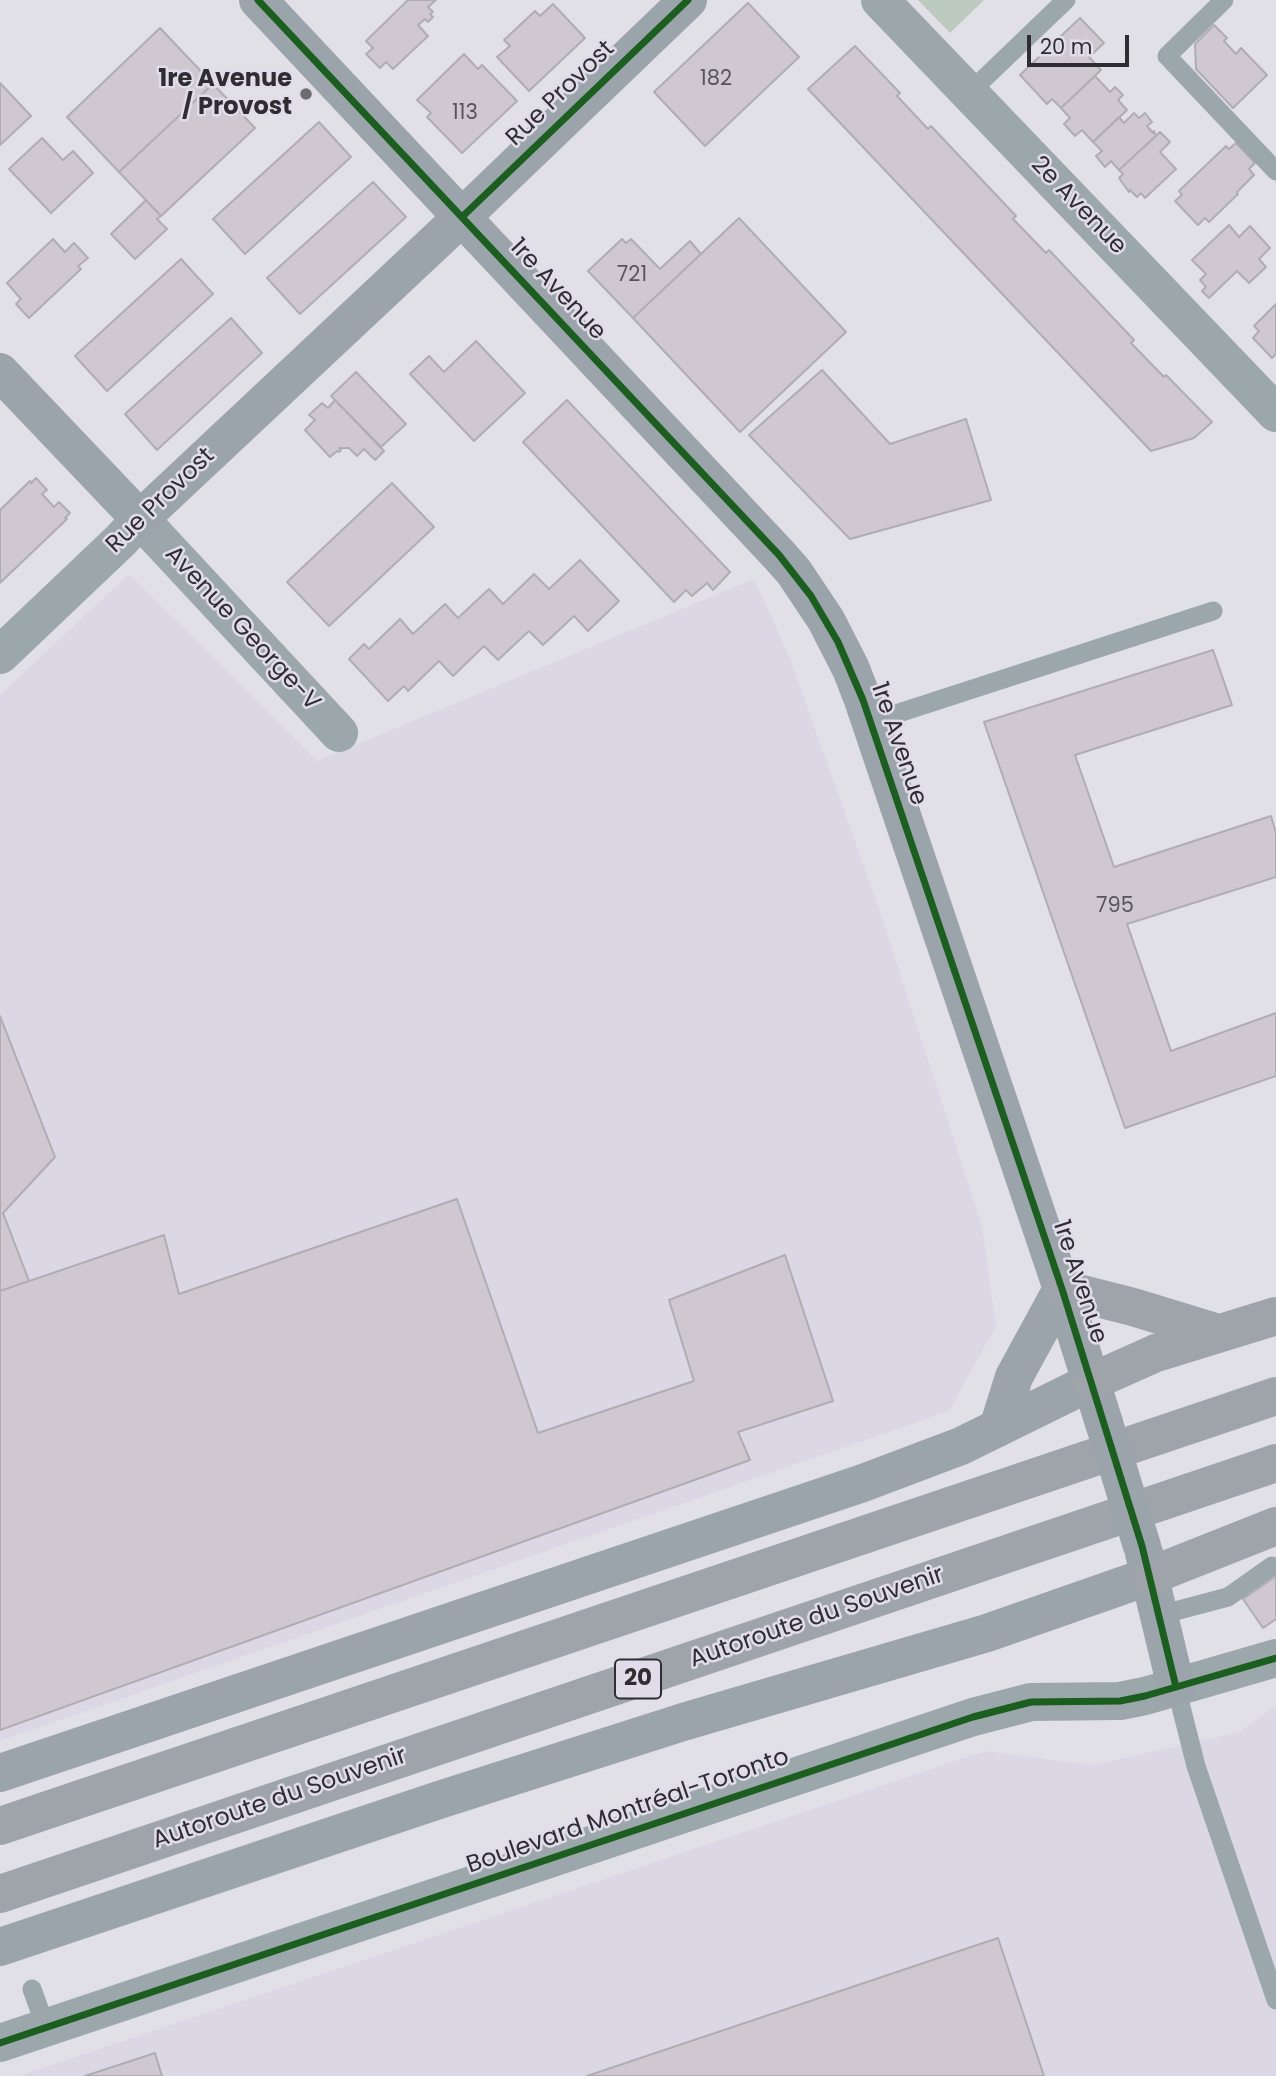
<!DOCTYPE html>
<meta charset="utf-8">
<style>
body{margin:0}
#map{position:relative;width:1276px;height:2076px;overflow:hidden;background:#e1e0e6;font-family:Poppins,sans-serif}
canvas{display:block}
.scale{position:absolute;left:1027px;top:35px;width:102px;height:32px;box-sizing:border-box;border:4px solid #2f2d32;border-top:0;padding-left:9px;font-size:21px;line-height:24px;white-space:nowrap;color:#2f2d32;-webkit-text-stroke:5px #e0dcea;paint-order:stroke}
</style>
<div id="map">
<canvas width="1276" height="2076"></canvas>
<div class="scale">20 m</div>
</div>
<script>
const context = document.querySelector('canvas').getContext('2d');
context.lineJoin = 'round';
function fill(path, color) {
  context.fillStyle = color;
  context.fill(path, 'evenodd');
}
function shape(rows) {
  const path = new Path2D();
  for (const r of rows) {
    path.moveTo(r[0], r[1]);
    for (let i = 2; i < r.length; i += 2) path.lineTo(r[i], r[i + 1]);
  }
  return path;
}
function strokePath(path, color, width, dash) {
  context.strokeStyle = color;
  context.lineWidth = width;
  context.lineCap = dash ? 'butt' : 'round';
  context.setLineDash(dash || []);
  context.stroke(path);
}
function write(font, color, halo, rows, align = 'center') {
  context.font = font + ' Poppins,sans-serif';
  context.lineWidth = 5;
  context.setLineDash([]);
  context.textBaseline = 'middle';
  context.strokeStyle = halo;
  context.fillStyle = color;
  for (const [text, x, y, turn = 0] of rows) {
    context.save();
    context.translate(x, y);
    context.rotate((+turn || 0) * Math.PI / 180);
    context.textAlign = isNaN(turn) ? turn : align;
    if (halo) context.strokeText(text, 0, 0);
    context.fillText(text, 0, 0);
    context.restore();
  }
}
fill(shape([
 [129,574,317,761,754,579,789,656,877,903,982,1226,996,1326,949,1411,0,1741,0,695],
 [1276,1706,1276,2076,19,2076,985,1751,1093,1765,1239,1732]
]), '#dbd7e5');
fill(shape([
 [918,0,984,0,950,33]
]), '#bdcabf');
const building = shape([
 [408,0,436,0,428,7,433,12,430,14,433,17,428,22,425,19,418,25,428,36,393,69,386,62,380,68,366,54,373,48,366,41,408,0],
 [748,3,799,57,705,146,654,92,748,3],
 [553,4,585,38,529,91,497,57,510,46,504,40,535,11,540,16,553,4],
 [1080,18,1104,43,1089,57,1101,70,1061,108,1052,99,1047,104,1020,75,1080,18],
 [1214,25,1227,38,1224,41,1236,54,1241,48,1267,75,1233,108,1196,69,1195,44,1214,25],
 [160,28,213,84,119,172,67,117,160,28],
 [855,46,900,93,897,96,928,129,931,126,1016,216,1013,219,1046,253,1049,250,1134,340,1131,343,1164,377,1166,375,1212,422,1194,438,1151,451,808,89,855,46],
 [464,54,478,69,482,65,517,101,462,153,427,117,431,113,417,100,464,54],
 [1095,76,1110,92,1115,87,1123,95,1118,100,1127,110,1093,142,1082,130,1075,136,1064,124,1070,118,1061,108,1095,76],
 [0,83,31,116,0,145,0,83],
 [213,84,255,128,161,216,119,172,213,84],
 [1134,113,1139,118,1145,113,1152,122,1147,126,1153,133,1154,131,1156,136,1119,170,1111,161,1105,167,1096,156,1102,151,1093,142,1119,117,1124,123,1134,113],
 [319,122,351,157,245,254,213,219,319,122],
 [1160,132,1170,142,1160,152,1176,169,1145,198,1141,193,1137,197,1130,190,1129,192,1119,178,1123,174,1119,170,1160,132],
 [42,138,63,160,73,151,93,173,51,213,9,169,42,138],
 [1236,143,1255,163,1249,169,1254,175,1237,192,1238,194,1209,222,1205,218,1198,225,1175,201,1182,195,1179,191,1226,146,1229,149,1236,143],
 [373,182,406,217,300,314,267,278,373,182],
 [146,200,161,216,157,219,167,229,135,259,111,234,146,200],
 [739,218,846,332,740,432,633,318,739,218],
 [1229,225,1239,237,1250,226,1270,248,1259,259,1266,267,1249,283,1237,271,1209,298,1202,291,1206,287,1200,280,1206,274,1192,260,1229,225],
 [53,239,65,252,74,243,88,258,78,266,81,269,29,318,16,304,21,299,7,283,53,239],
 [622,239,626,243,631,239,660,269,690,241,701,254,633,318,588,271,622,239],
 [181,259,213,294,107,391,75,356,181,259],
 [1276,304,1276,354,1272,358,1253,338,1259,331,1254,326,1276,304],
 [231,318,262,353,157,450,125,414,231,318],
 [476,341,525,393,474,441,410,374,429,356,444,372,476,341],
 [822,370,890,444,966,419,991,500,850,539,749,435,822,370],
 [356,372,406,424,381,447,331,396,356,372],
 [335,400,384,451,375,460,364,449,357,456,349,448,339,448,341,450,339,452,337,451,330,457,305,430,315,420,309,415,322,403,328,408,335,400],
 [567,400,730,572,713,590,707,583,692,596,686,590,674,602,523,442,567,400],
 [36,478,47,490,42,494,54,507,59,502,70,513,65,518,67,519,0,583,0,510,30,481,31,483,36,478],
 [392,483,434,527,329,626,287,582,392,483],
 [580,560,619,601,588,631,574,616,543,645,529,631,498,660,484,646,453,676,439,661,408,691,404,686,388,701,349,659,364,644,369,649,400,619,413,634,445,604,458,618,489,589,503,604,534,574,549,589,580,560],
 [1213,650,1232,705,1075,755,1114,867,1271,816,1276,833,1276,877,1127,924,1171,1051,1276,1013,1276,1076,1125,1128,984,722,1213,650],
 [0,1016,55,1157,3,1213,29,1281,0,1291,0,1016],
 [457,1199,538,1433,694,1381,669,1300,785,1255,833,1401,738,1432,750,1460,0,1730,0,1291,164,1235,179,1294,457,1199],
 [1276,1576,1276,1619,1263,1628,1243,1599,1276,1576],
 [998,1938,1044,2076,587,2076,998,1938],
 [155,2053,162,2076,85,2076,155,2053]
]);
fill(building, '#cfc8d1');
strokePath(building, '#b0adb2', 2);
strokePath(shape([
 [1224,0,1167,56,1276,171],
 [970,92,1066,0],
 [871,722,1213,611],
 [1160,1615,1228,1597,1272,1566],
 [1176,1687,1196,1766,1276,2000],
 [32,1989,46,2028]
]), '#9ba7aa', 19);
strokePath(shape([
 [880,0,1276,413],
 [0,655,121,540,140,519,339,733],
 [0,2043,973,1717,1031,1702,1120,1701,1145,1696,1276,1658]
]), '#9ba7aa', 38);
strokePath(shape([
 [258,0,779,555,794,572,826,620,851,669,863,700,1062,1289,1104,1423],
 [0,372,140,519,462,217,688,0],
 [998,1428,1014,1377,1062,1289],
 [1144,1553,1176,1687],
 [0,1773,863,1483,961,1446,1091,1382],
 [0,1947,439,1800,683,1722,987,1633,1150,1576]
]), '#9aa4aa', 38);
strokePath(shape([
 [1062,1289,1133,1307,1218,1333],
 [1091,1382,1156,1353,1276,1316],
 [1150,1576,1276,1526],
 [0,1826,1276,1396],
 [0,1894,1276,1463]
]), '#9ea4aa', 38);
strokePath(shape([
 [1104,1423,1142,1546]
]), '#9aa4aa', 38);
strokePath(shape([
 [258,0,779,555,811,596,838,642,863,700,1062,1289,1142,1546,1176,1687],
 [462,217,688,0],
 [0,2043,973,1717,1031,1702,1120,1701,1145,1696,1276,1658]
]), '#1b5e20', 7);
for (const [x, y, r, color] of [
 [306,94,7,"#6d6c71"]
]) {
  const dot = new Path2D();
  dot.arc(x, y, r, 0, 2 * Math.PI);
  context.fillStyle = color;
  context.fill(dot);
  strokePath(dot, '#e0dcea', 2.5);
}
write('21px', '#57545a', null, [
 ["182",716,80],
 ["113",465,114],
 ["721",632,276],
 ["795",1115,907]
]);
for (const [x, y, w] of [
 [638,1679,46]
]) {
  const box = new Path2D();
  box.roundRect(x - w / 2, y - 19.5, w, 39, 5);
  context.fillStyle = '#e0dcea';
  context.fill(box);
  strokePath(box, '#2f2d32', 2);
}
write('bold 23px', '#2f2d32', null, [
 ["20",638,1679]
]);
write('bold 24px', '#2f2d32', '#e0dcea', [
 ["1re Avenue",292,80],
 ["/ Provost",292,108]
], 'right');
write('24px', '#2f2d32', '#e0dcea', [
 ["Rue Provost",561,94,-44],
 ["2e Avenue",1078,206,46],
 ["1re Avenue",557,290,47],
 ["Rue Provost",161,501,-44],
 ["Avenue George-V",242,629,47],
 ["1re Avenue",898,744,71],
 ["1re Avenue",1079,1282,72],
 ["Autoroute du Souvenir",817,1618,-19],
 ["Autoroute du Souvenir",280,1799,-19],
 ["Boulevard Montréal-Toronto",628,1812,-19]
]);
</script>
